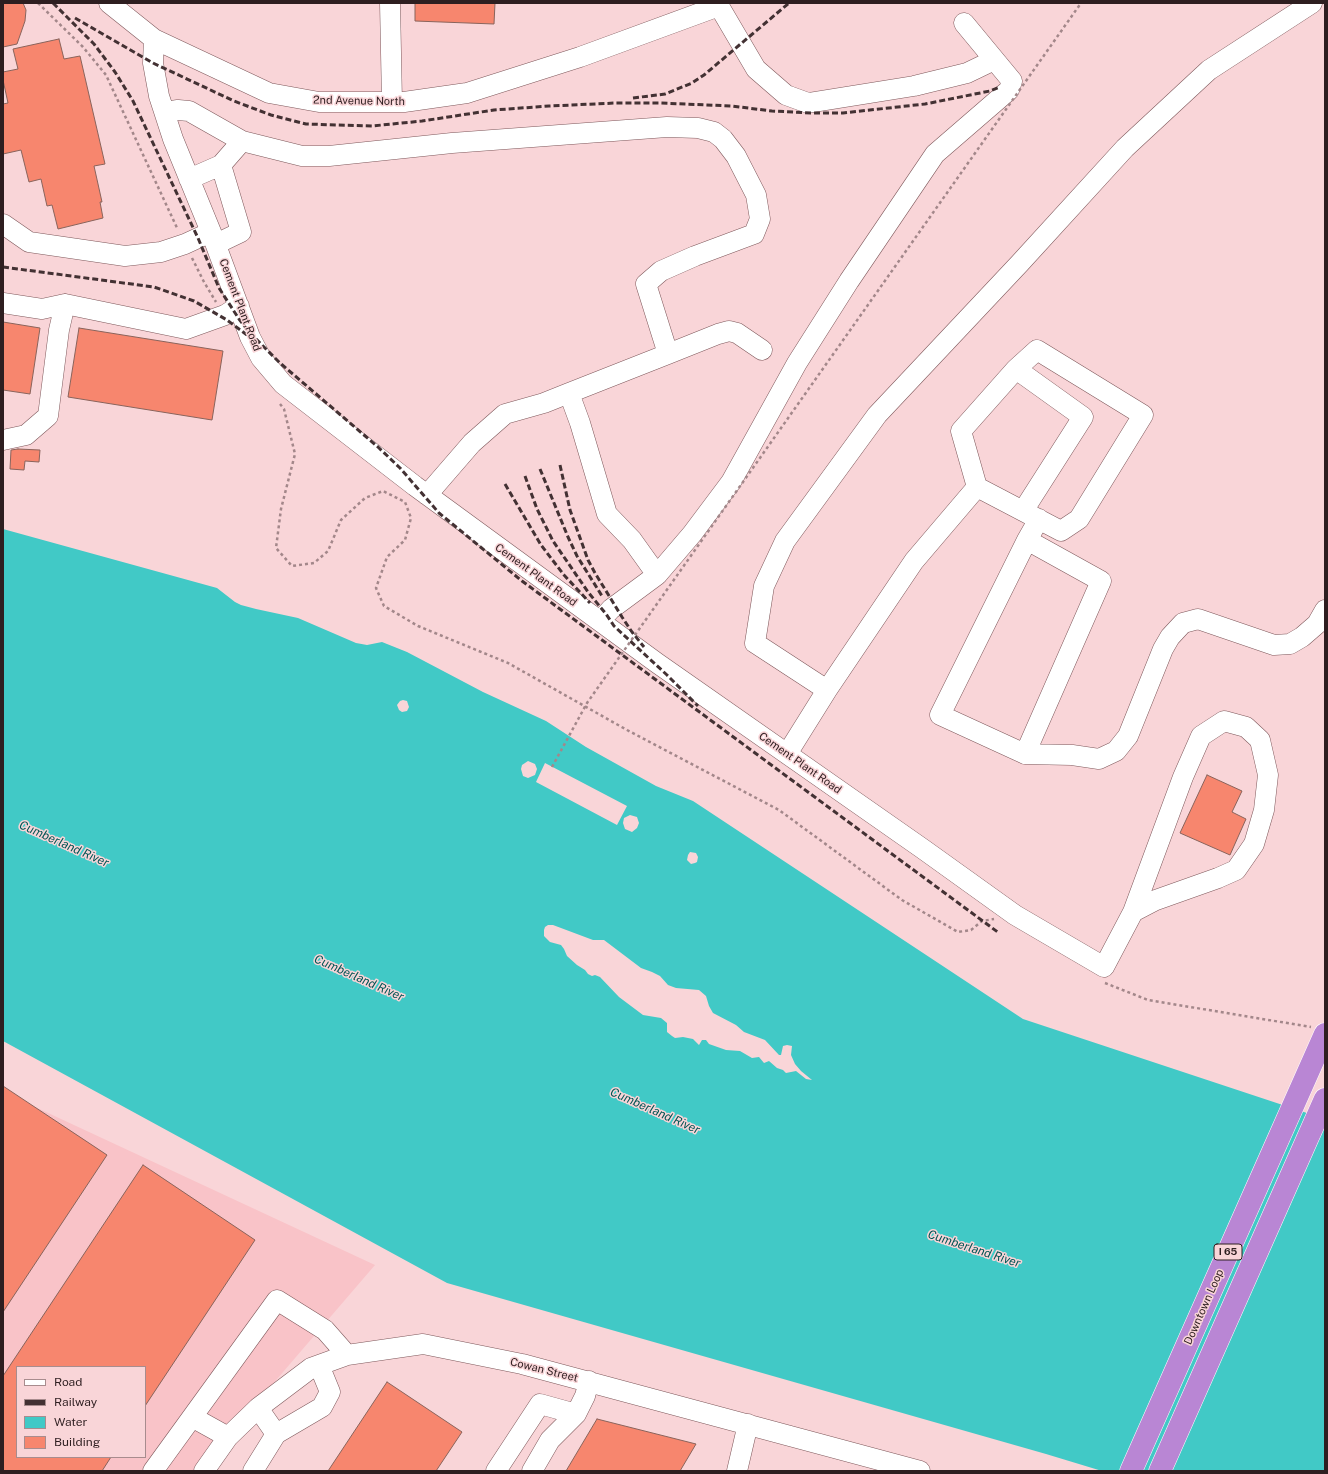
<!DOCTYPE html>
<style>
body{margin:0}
#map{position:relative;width:1328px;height:1474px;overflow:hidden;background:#f9d5d8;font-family:"Public Sans",sans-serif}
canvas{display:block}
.frame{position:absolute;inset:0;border:4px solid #2e1e20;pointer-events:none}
.legend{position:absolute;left:16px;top:1366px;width:130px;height:92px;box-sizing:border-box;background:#f9d5d8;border:1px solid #a88c8e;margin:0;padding:5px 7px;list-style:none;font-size:12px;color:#2e1e20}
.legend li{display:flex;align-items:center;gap:8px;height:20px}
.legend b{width:20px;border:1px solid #a88c8e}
</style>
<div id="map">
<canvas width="1328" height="1474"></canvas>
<div class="frame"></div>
<ul class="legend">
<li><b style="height:5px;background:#fff"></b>Road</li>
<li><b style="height:5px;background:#433133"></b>Railway</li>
<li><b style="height:11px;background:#41c9c6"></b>Water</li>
<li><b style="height:11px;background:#f7866e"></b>Building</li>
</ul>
</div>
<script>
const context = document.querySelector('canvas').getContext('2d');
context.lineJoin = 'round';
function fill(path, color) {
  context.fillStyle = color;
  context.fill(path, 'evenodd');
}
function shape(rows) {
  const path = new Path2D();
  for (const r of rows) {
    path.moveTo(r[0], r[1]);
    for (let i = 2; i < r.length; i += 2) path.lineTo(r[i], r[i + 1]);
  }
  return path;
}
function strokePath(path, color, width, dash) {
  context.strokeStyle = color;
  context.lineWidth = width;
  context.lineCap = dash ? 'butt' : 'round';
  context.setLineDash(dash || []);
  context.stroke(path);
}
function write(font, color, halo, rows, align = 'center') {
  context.font = font + ' "Public Sans",sans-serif';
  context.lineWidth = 3;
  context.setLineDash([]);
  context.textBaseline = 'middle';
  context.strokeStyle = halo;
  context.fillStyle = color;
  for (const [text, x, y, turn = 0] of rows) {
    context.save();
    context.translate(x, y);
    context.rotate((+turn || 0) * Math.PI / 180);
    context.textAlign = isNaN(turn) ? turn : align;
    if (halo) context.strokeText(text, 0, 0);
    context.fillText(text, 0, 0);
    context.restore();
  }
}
fill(shape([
 [3,1092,375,1265,198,1471,3,1471],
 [17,1367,145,1367,145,1457,17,1457]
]), '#f9c3c8');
fill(shape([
 [3,529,217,588,235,602,241,605,256,609,298,618,356,643,367,645,382,642,407,652,483,692,546,721,586,747,656,786,693,801,1023,1019,1325,1119,1325,1471,1102,1471,1046,1454,447,1283,3,1041],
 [403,700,407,701,409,707,407,711,402,712,399,710,397,705,400,701],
 [528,761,535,764,537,769,535,775,528,778,523,776,521,769,522,765],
 [545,763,627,806,617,825,536,782],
 [630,815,637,817,639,823,637,828,632,832,625,829,623,823,624,818],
 [690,852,696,853,698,857,697,862,695,863,691,864,687,860,688,855],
 [548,925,553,925,593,940,604,940,641,968,652,972,660,976,668,985,676,988,699,990,706,996,709,1006,713,1013,736,1025,744,1032,765,1040,779,1055,781,1055,783,1046,787,1045,792,1046,791,1055,795,1064,801,1071,812,1080,806,1079,796,1071,786,1073,783,1070,777,1068,769,1061,764,1063,759,1057,752,1058,740,1051,726,1050,709,1044,706,1040,702,1040,699,1045,693,1039,683,1037,675,1038,672,1036,667,1032,667,1023,661,1018,643,1015,619,997,600,977,595,975,592,976,588,974,585,970,577,965,567,956,564,949,561,945,550,942,544,936,544,930,545,927]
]), '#41c9c6');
const building = shape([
 [3,3,23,3,26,10,25,21,17,44,3,47,3,3],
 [415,3,495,3,494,24,415,21,415,3],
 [59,39,64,59,80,56,105,164,94,166,102,202,100,202,103,218,58,229,52,205,47,206,41,179,29,182,21,150,3,154,3,104,8,103,3,80,3,72,18,69,13,49,59,39],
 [3,322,40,328,30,394,3,390,3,322],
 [79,328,223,351,212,420,68,397,79,328],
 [18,449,40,450,39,462,25,461,24,470,10,469,11,450,18,449],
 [1207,775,1242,791,1232,812,1246,819,1230,855,1180,833,1207,775],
 [3,1086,107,1155,3,1312,3,1086],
 [143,1165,255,1240,145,1406,145,1367,17,1367,17,1457,111,1457,102,1471,3,1471,3,1376,143,1165],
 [387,1382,462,1432,436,1471,328,1471,387,1382],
 [597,1419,696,1444,680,1471,566,1471,597,1419]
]);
fill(building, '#f7866e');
strokePath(building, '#89635b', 1);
const minor = shape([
 [109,3,154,39,269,93,319,102,404,102,467,93,580,57,719,6,756,69,786,95,808,103,914,86,967,73,994,60],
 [390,3,392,102],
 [154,39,153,63,159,96,173,139,211,232,250,337,261,358,283,384,415,486,657,663,923,849,1015,915,1104,967,1133,912,1156,900,1218,878,1236,870,1254,844,1264,810,1268,775,1260,740,1246,727,1224,721,1201,736,1183,777,1133,912],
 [165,112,178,110,189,111,242,141,302,156,329,156,452,143,667,127,698,128,714,132,723,139,736,156,756,195,760,219,754,234,695,256,661,271,646,284,668,354],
 [189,179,221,165,242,141],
 [3,224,29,242,125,256,161,252,185,244,211,232],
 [216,244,241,232,221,165],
 [3,303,42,309,65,304,186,329,225,315,239,306],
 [1016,369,1083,417,1023,511],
 [569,393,668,354,718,334,729,331,737,333,762,350],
 [3,440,26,435,48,416,59,330,65,304],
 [427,495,472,443,505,414,544,403,569,393,580,423,607,514,632,540,657,575,611,609,600,621],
 [1027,540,1101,581,1025,754,940,715,1027,540,1039,519],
 [657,575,692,534,731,482,797,363,849,281,935,154,1009,90,1012,81,964,23],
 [827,690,755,643,764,586,785,541,877,415,1020,263,1125,148,1209,70,1312,3],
 [787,754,827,690,914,561,977,487,1061,531,1079,519,1143,415,1037,350,1016,369,961,431,977,487],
 [1025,754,1072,755,1099,759,1116,751,1128,736,1163,649,1170,637,1183,623,1198,619,1274,645,1290,644,1302,637,1317,624,1325,610],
 [258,1408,276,1434],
 [192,1417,228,1437],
 [153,1471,277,1300,325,1330,347,1355],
 [204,1471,228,1437,258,1408,311,1368,347,1355,423,1344,522,1364,920,1471],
 [253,1471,276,1434,322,1407,330,1392,319,1365],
 [496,1471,540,1404,576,1414],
 [532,1471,550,1440,576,1414,585,1396,589,1381],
 [737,1471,748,1424]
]);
const highway = shape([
 [1131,1471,1325,1034],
 [1160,1471,1325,1099]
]);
strokePath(minor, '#7e585b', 21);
strokePath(highway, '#fff', 23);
strokePath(shape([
 [38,3,83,47,106,75,178,230],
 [192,258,204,282,216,302],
 [280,404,284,409,295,454,281,509,276,548,292,566,314,563,328,551,341,520,365,498,383,491,405,502,411,518,405,540,387,557,376,588,384,606,418,626,508,663,627,730,779,810,902,900,958,932,971,930,982,921,994,919],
 [1105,983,1148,1000,1311,1027]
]), '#a3878a', 2.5, [3, 3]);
strokePath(minor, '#fff', 20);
strokePath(highway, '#b986d4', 22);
strokePath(shape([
 [53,3,94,44,115,72,133,101,198,238,219,288,239,319,249,332,280,363,378,447,400,468,439,513,522,581,999,933],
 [75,18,153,63,234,101,271,115,306,124,372,126,422,121,494,110,549,106,616,103,659,103,732,106,772,111,811,113,843,113,925,104,990,91,1000,87],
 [633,98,665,94,692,83,704,75,789,3],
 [3,267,154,287,194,301,227,320,247,335],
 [560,465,570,510,588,560,595,573,622,617,632,632,644,647],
 [540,469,568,537,577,556,602,596],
 [525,476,537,509,553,541,588,592,606,614,614,626,667,675,698,706],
 [505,484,541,545,564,575,590,603]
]), '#433133', 3, [6, 3]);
strokePath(shape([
 [552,767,587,703,1081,3]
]), '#a3878a', 2.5, [3, 3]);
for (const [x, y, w] of [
 [1228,1252,28]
]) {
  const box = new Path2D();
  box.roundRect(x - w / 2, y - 8, w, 16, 3);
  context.fillStyle = '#f9d5d8';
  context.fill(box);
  strokePath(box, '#2e1e20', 1);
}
write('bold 10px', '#2e1e20', null, [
 ["I 65",1228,1252]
]);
write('11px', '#2e1e20', '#f9d5d8', [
 ["2nd Avenue North",359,101,1],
 ["Cement Plant Road",240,305,69],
 ["Cement Plant Road",536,575,36],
 ["Cement Plant Road",800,763,35],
 ["Downtown Loop",1204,1307,-66],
 ["Cowan Street",544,1370,14]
]);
write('italic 12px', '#005453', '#f9d5d8', [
 ["Cumberland River",64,844,24],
 ["Cumberland River",359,978,24],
 ["Cumberland River",655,1111,24],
 ["Cumberland River",974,1249,18]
]);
</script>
